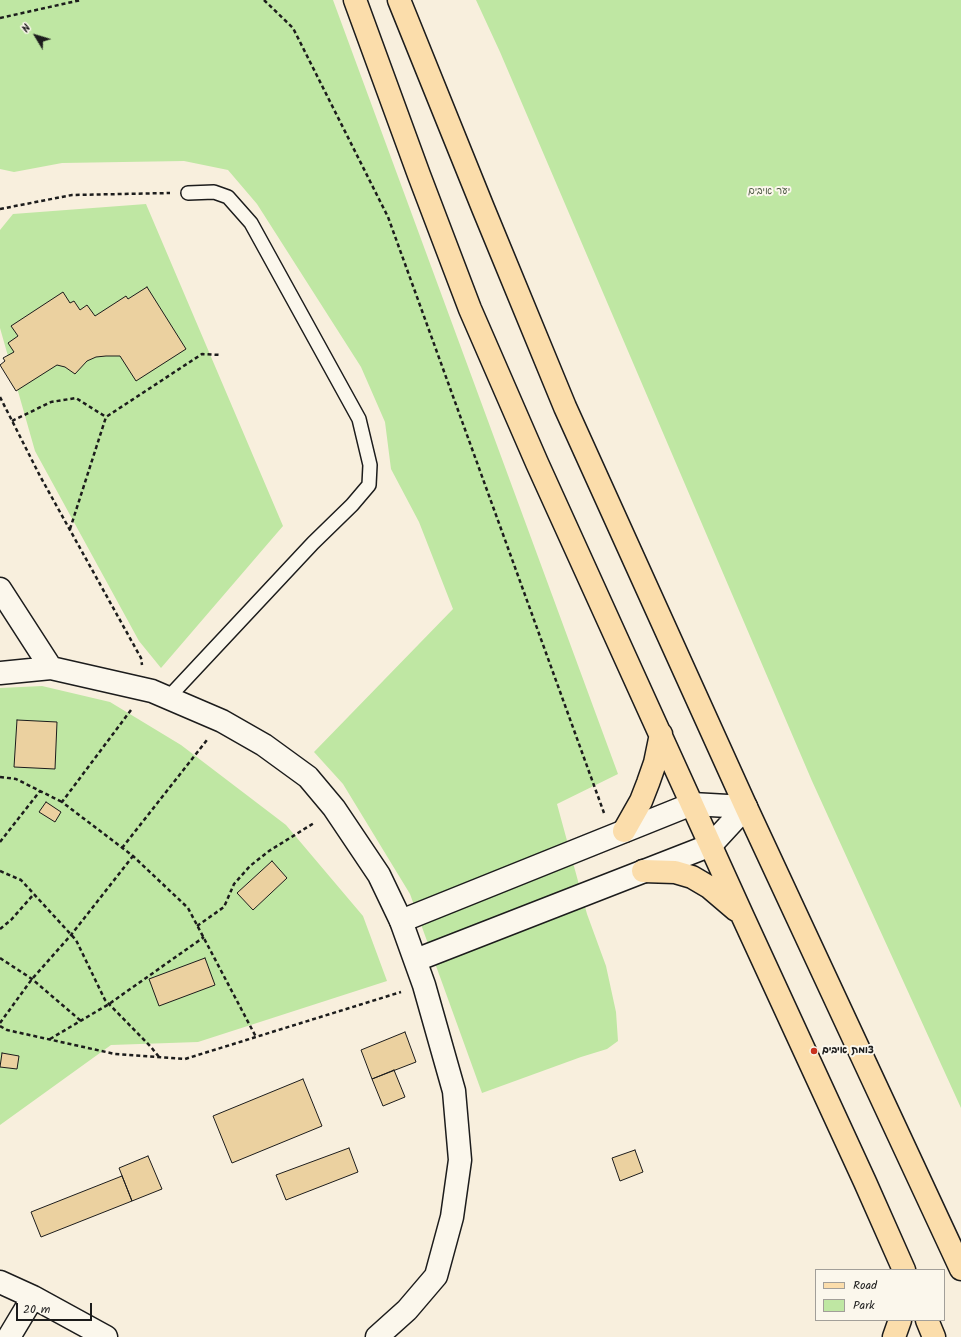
<!DOCTYPE html>
<meta charset="utf-8">
<style>
body{margin:0}
#map{position:relative;width:961px;height:1337px;overflow:hidden;background:#f8efdd;font-family:Kalam,sans-serif}
canvas{display:block}
.legend{position:absolute;left:815px;top:1269px;width:130px;height:52px;box-sizing:border-box;background:#fbf7ec;border:1px solid #a29f99;margin:0;padding:5px 7px;list-style:none;font-size:12px;color:#1c1c1c}
.legend li{display:flex;align-items:center;gap:8px;height:20px}
.legend b{width:20px;border:1px solid #a29f99}
.north{position:absolute;left:16px;top:16px;width:40px;height:40px;-webkit-text-stroke:3px #fbf7ec;paint-order:stroke;rotate:308deg;font-size:11px;font-weight:700;line-height:16px;text-align:center;color:#1c1c1c}
.north::after{content:'';display:block;margin:auto;width:14px;height:18px;background:#1c1c1c;clip-path:polygon(50% 0,100% 100%,50% 72%,0 100%)}
.scale{position:absolute;left:16px;top:1303px;width:76px;height:18px;box-sizing:border-box;border:2px solid #1c1c1c;border-top:0;padding-left:5px;font-size:12px;line-height:14px;white-space:nowrap;color:#1c1c1c;-webkit-text-stroke:3px #fbf7ec;paint-order:stroke}
</style>
<div id="map">
<canvas width="961" height="1337"></canvas>
<ul class="legend">
<li><b style="height:5px;background:#fbddab"></b>Road</li>
<li><b style="height:11px;background:#bfe7a3"></b>Park</li>
</ul>
<div class="north">N</div>
<div class="scale">20 m</div>
</div>
<script>
const context = document.querySelector('canvas').getContext('2d');
context.lineJoin = 'round';
function fill(path, color) {
  context.fillStyle = color;
  context.fill(path, 'evenodd');
}
function shape(rows) {
  const path = new Path2D();
  for (const r of rows) {
    path.moveTo(r[0], r[1]);
    for (let i = 2; i < r.length; i += 2) path.lineTo(r[i], r[i + 1]);
  }
  return path;
}
function strokePath(path, color, width, dash) {
  context.strokeStyle = color;
  context.lineWidth = width;
  context.lineCap = dash ? 'butt' : 'round';
  context.setLineDash(dash || []);
  context.stroke(path);
}
function write(font, color, halo, rows, align = 'center') {
  context.font = font + ' Kalam,"Playpen Sans Hebrew",sans-serif';
  context.lineWidth = 4;
  context.setLineDash([]);
  context.textBaseline = 'middle';
  context.strokeStyle = halo;
  context.fillStyle = color;
  for (const [text, x, y, turn = 0] of rows) {
    context.save();
    context.translate(x, y);
    context.rotate((+turn || 0) * Math.PI / 180);
    context.textAlign = isNaN(turn) ? turn : align;
    if (halo) context.strokeText(text, 0, 0);
    context.fillText(text, 0, 0);
    context.restore();
  }
}
fill(shape([
 [0,0,333,0,618,774,557,804,587,914,606,966,616,1012,618,1041,607,1049,581,1057,482,1093,410,894,343,784,314,752,453,609,419,522,391,469,385,422,361,367,257,204,228,170,184,161,62,163,14,172,0,169],
 [476,0,961,0,961,1108,812,781,500,52],
 [146,204,283,526,161,668,139,641,35,451,0,328,0,230,13,214],
 [42,686,110,702,181,745,286,825,363,916,387,981,198,1042,111,1045,0,1125,0,688]
]), '#bfe7a3');
const building = shape([
 [147,287,186,349,136,381,120,356,106,356,96,357,87,361,75,374,65,367,57,365,16,391,0,365,5,361,3,358,14,352,8,343,18,336,11,326,63,292,70,303,74,301,80,310,87,305,95,316,126,296,128,299,147,287],
 [17,720,57,722,55,769,14,767,17,720],
 [46,802,61,812,55,822,39,812,46,802],
 [272,861,287,878,253,910,237,893,272,861],
 [205,958,215,985,159,1006,149,979,205,958],
 [405,1032,416,1062,372,1079,361,1050,405,1032],
 [2,1053,19,1056,17,1069,0,1067,2,1053],
 [394,1070,405,1097,383,1106,372,1079,394,1070],
 [303,1079,322,1126,232,1163,213,1116,303,1079],
 [349,1148,358,1172,286,1200,276,1175,349,1148],
 [635,1150,643,1172,620,1181,612,1158,635,1150],
 [148,1156,162,1189,132,1201,119,1168,148,1156],
 [122,1176,132,1201,41,1237,31,1212,122,1176]
]);
fill(building, '#ebd1a0');
strokePath(building, '#1c1c1c', 1);
const lane = shape([
 [168,698,313,543,352,505,369,485,370,465,359,419,251,223,228,197,214,192,188,193]
]);
const street = shape([
 [0,589,51,668],
 [0,673,51,668,152,691,222,721,264,745,308,777,334,808,379,875,401,921,424,985,454,1091,460,1160,452,1217,436,1276,407,1310,377,1337],
 [0,1282,33,1297,106,1337],
 [9,1337,33,1297]
]);
const secondary = shape([
 [401,921,692,804,746,807],
 [416,960,711,845,746,807]
]);
const primary = shape([
 [355,0,419,175,470,309,537,463,743,917,865,1182,904,1270],
 [399,0,483,208,565,407,746,807,961,1269],
 [624,831,641,801,648,783,655,763,661,734],
 [643,871,675,872,692,877,709,887,736,910],
 [927,1320,934,1337],
 [894,1337,900,1320]
]);
strokePath(lane, '#1c1c1c', 16);
strokePath(street, '#1c1c1c', 25);
strokePath(secondary, '#1c1c1c', 25);
strokePath(primary, '#1c1c1c', 25);
strokePath(shape([
 [264,0,293,28,388,217,604,813],
 [0,18,81,0],
 [0,209,72,195,170,193],
 [0,397,40,476,141,658,142,665],
 [12,421,51,402,76,398,106,417],
 [70,529,106,417,202,354,221,355],
 [131,710,62,802,133,856,188,908,256,1037],
 [0,777,16,779,62,802],
 [0,842,40,791],
 [122,848,207,740],
 [0,871,21,880,76,940,105,1000,151,1047,159,1057],
 [197,926,224,907,234,884,250,866,269,851,314,823],
 [0,929,11,920,34,894],
 [0,958,32,979,81,1021],
 [0,1023,32,979,71,935,133,856],
 [0,1026,7,1030,115,1054,185,1059,401,992],
 [50,1039,109,1004,204,937]
]), '#1c1c1c', 2.5, [4, 3]);
strokePath(lane, '#fbf7ec', 13);
strokePath(street, '#fbf7ec', 22);
strokePath(secondary, '#fbf7ec', 22);
strokePath(primary, '#fbddab', 22);
for (const [x, y, r, color] of [
 [814,1051,4,"#c8321e"]
]) {
  const dot = new Path2D();
  dot.arc(x, y, r, 0, 2 * Math.PI);
  context.fillStyle = color;
  context.fill(dot);
  strokePath(dot, '#fbf7ec', 1.5);
}
write('10px', '#4d5944', '#fbf7ec', [
 ["יער איבים",769,192]
]);
write('bold 10px', '#1c1c1c', '#fbf7ec', [
 ["צומת איבים",822,1051]
], 'left');
</script>
